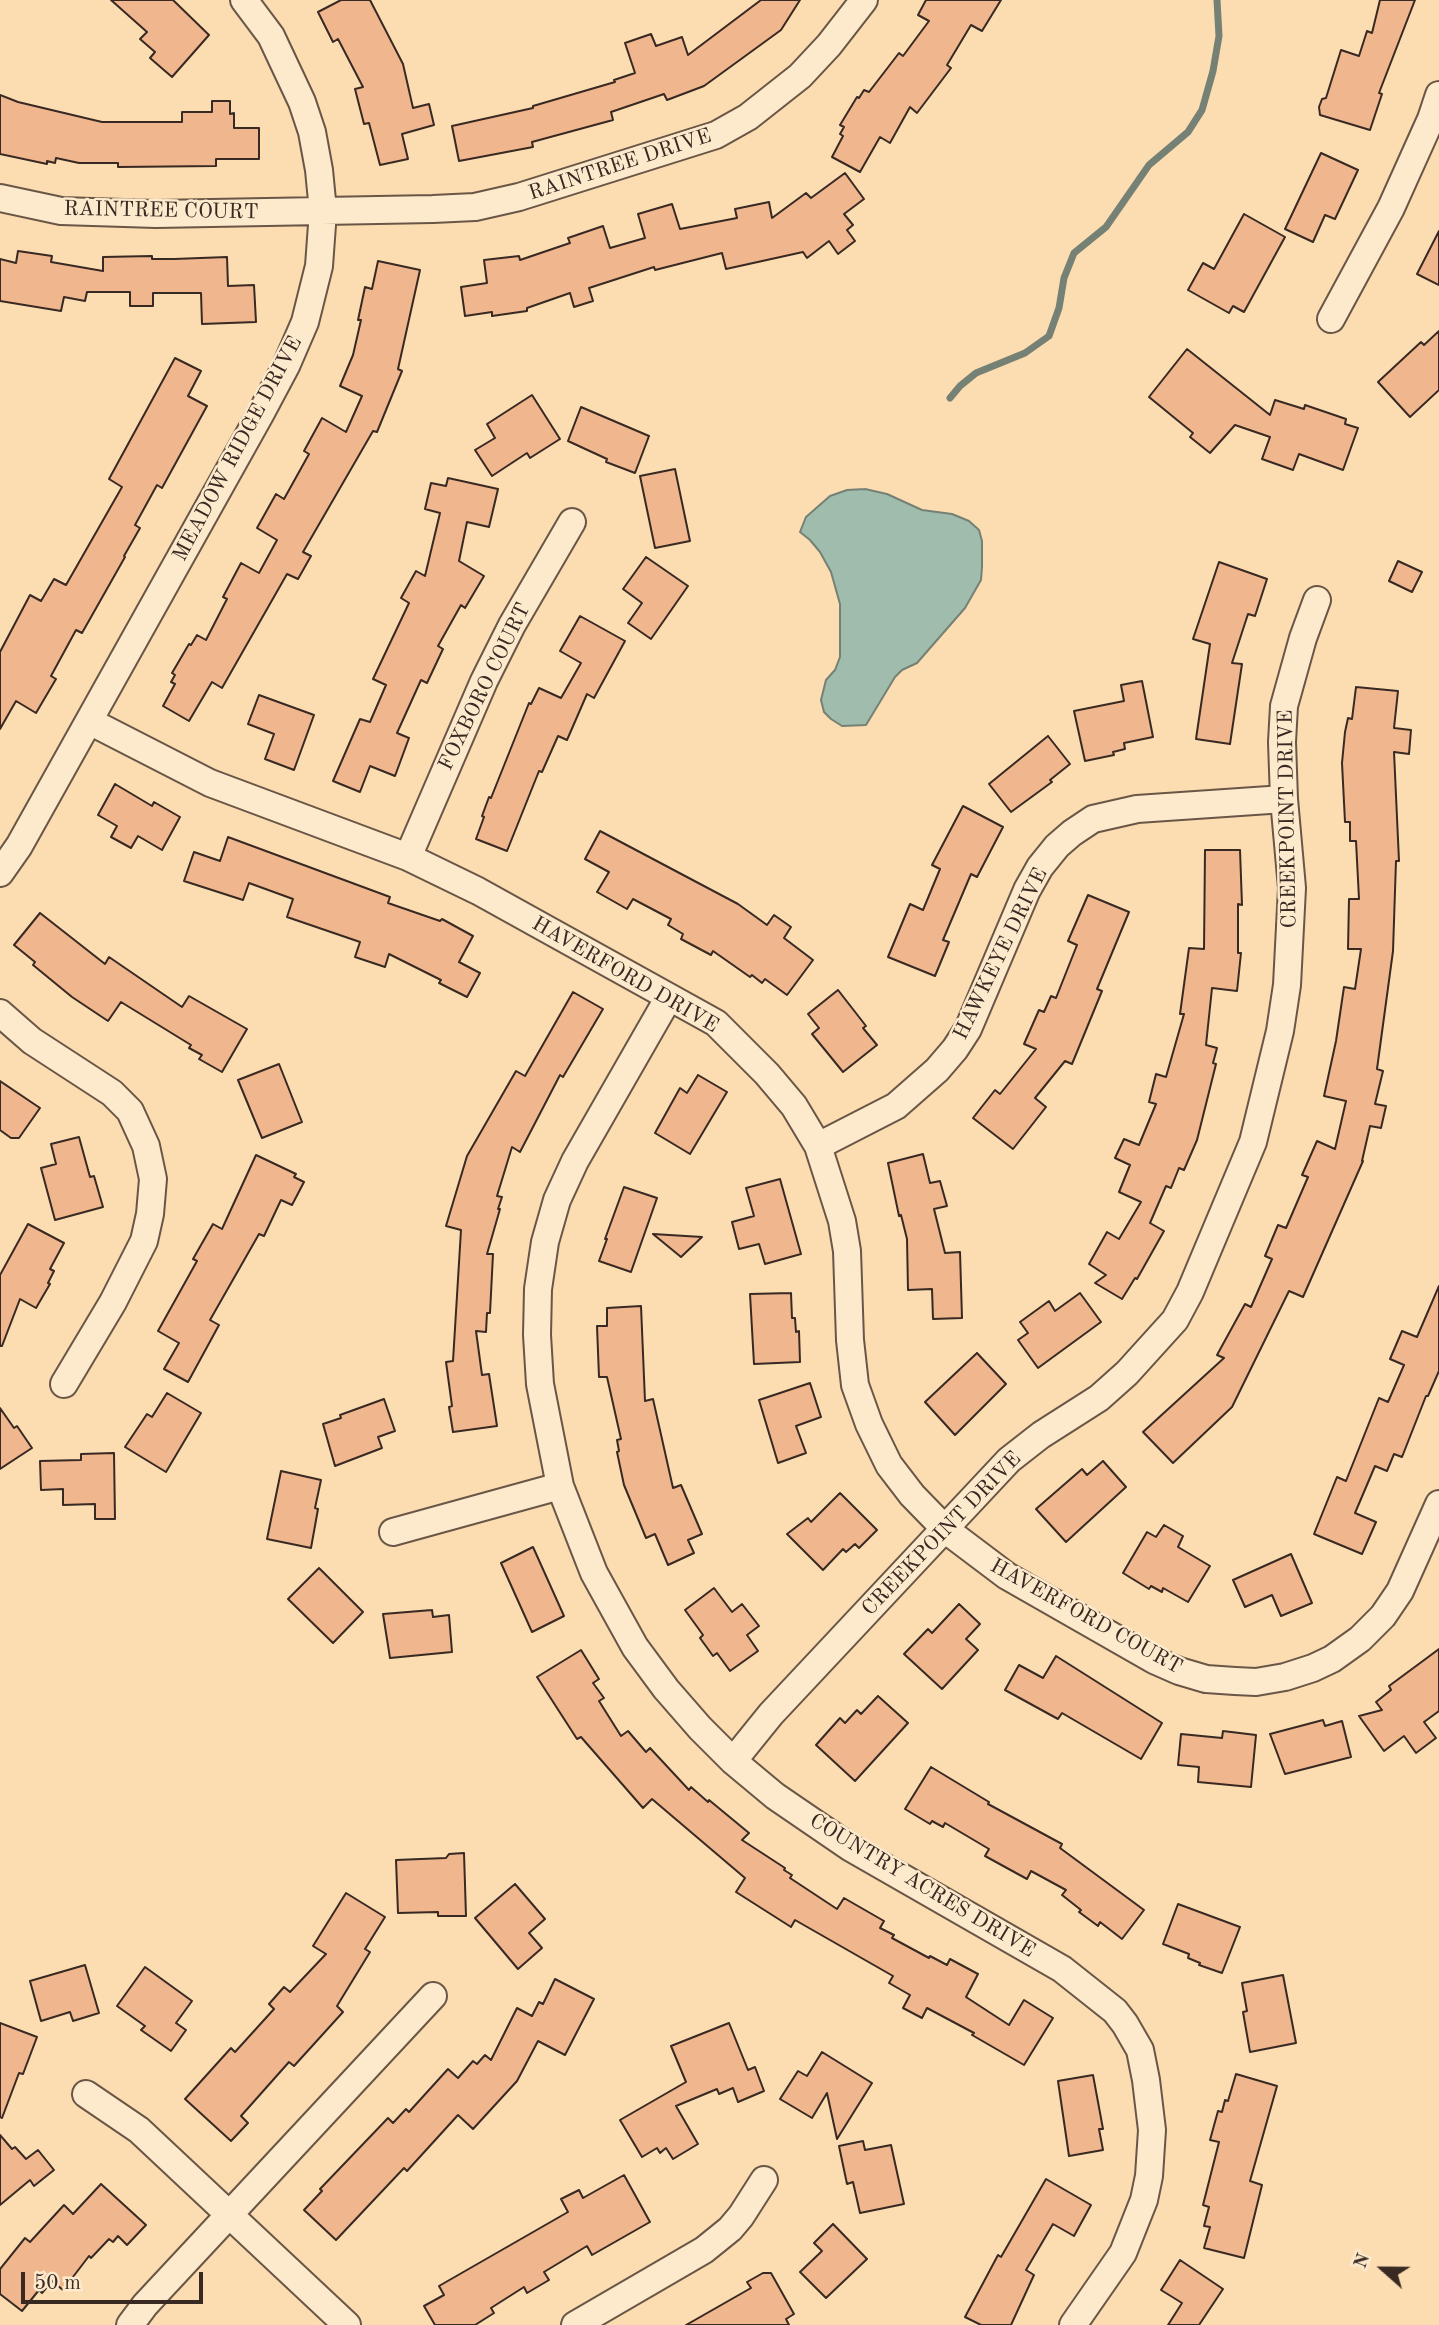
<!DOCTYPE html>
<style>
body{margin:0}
#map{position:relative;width:1439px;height:2325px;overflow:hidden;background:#fcddb1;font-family:"Old Standard TT",serif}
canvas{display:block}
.north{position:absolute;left:1348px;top:2234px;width:70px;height:70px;-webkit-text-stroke:5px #fde9cc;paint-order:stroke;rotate:291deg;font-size:19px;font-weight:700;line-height:28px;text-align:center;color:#382923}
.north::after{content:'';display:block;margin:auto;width:24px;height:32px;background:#382923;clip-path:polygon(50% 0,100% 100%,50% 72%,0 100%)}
.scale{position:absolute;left:21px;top:2272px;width:182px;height:32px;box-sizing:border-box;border:4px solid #382923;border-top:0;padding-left:9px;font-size:21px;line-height:24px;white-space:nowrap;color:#382923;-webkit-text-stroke:5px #fde9cc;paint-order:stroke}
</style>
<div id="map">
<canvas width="1439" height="2325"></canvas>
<div class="north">N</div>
<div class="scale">50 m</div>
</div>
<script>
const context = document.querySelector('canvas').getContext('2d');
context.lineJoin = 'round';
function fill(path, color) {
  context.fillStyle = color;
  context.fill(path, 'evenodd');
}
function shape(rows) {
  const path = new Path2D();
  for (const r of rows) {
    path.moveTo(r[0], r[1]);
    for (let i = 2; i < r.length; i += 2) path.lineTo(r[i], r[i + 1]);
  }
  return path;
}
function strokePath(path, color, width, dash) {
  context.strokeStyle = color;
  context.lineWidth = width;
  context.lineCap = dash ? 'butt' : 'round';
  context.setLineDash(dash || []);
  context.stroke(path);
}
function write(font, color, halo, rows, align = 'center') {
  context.font = font + ' "Old Standard TT",serif';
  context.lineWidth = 5;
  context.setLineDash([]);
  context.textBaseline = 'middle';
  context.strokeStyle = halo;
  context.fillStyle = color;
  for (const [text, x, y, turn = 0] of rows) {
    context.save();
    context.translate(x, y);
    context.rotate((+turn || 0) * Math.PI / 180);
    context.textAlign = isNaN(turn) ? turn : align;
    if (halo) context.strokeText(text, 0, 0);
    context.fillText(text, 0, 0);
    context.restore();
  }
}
const water = shape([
 [865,489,887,494,922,510,952,514,969,521,979,530,982,541,982,567,981,580,965,608,917,663,902,670,895,677,866,725,842,726,831,719,824,712,821,700,826,680,835,670,840,657,840,604,831,572,820,552,810,540,800,532,806,517,830,496,847,490,865,489]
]);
fill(water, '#9fbcac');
strokePath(water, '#768175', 2);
strokePath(shape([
 [950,398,960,386,976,373,1025,353,1049,336,1059,308,1064,278,1074,253,1106,227,1149,165,1188,132,1202,110,1213,71,1219,36,1217,0]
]), '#768175', 7);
const building = shape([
 [111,0,173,0,209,35,172,77,150,58,155,52,140,39,147,32,111,0],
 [341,0,370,0,403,64,413,108,429,104,434,125,402,134,408,159,380,165,369,123,364,124,355,89,363,87,338,39,333,42,318,12,341,0],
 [761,0,800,0,781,30,704,86,667,100,664,94,611,112,613,120,532,142,533,147,459,161,452,126,533,108,533,106,615,82,614,80,635,73,625,43,651,34,656,46,682,37,688,55,761,0],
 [926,0,1001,0,982,31,971,25,947,65,951,68,917,113,910,107,890,143,880,137,860,172,832,157,843,136,840,134,844,127,840,125,857,97,859,98,864,90,869,92,899,53,903,56,929,21,918,15,926,0],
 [1380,0,1415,0,1379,93,1382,94,1370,130,1320,115,1319,107,1322,99,1326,98,1341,50,1359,56,1367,31,1372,33,1380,0],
 [0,95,18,102,102,122,182,122,182,112,212,112,212,101,230,101,230,114,234,113,234,128,259,128,259,159,216,159,216,166,118,167,118,163,79,163,56,158,55,163,47,161,47,164,0,154,0,95],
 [1321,153,1358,170,1335,219,1325,215,1313,242,1285,229,1321,153],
 [845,173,864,199,844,214,853,225,847,230,855,241,838,254,829,241,807,258,803,252,726,269,722,253,655,270,654,267,589,288,593,301,574,307,570,293,527,308,527,311,492,316,492,312,465,316,461,287,487,283,484,260,519,256,520,260,570,243,568,238,603,226,610,248,645,238,638,214,672,204,680,229,737,218,735,209,769,202,772,218,806,193,811,198,845,173],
 [1244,214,1285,237,1244,312,1233,306,1229,313,1188,290,1203,263,1214,269,1244,214],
 [1439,231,1439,285,1417,274,1439,231],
 [18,251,52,256,51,262,103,271,103,257,152,256,152,259,174,259,227,257,228,286,254,285,256,322,202,324,201,293,153,293,153,306,130,306,130,292,87,292,85,301,64,297,61,311,0,301,0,259,16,263,18,251],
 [378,261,420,270,398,369,402,371,377,432,373,431,303,552,311,556,298,579,287,574,222,688,212,682,189,721,163,706,175,684,171,682,175,675,172,673,189,644,191,645,197,635,206,640,227,599,223,597,241,563,259,573,277,540,257,528,276,494,284,499,309,454,304,451,322,418,346,432,362,396,340,386,353,355,361,320,358,320,365,287,372,289,378,261],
 [1439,331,1439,390,1410,417,1378,382,1421,342,1424,345,1439,331],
 [1187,349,1270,415,1275,400,1304,409,1305,405,1346,419,1345,424,1358,428,1343,470,1299,454,1293,470,1262,459,1270,437,1235,425,1210,453,1190,437,1193,433,1149,397,1187,349],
 [175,358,201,371,188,396,207,406,162,488,157,485,135,525,140,528,124,556,125,557,82,633,76,630,51,676,56,679,36,713,16,701,0,729,0,652,30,595,41,601,54,579,66,585,122,487,109,479,175,358],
 [532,395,560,439,530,458,527,453,492,476,475,450,495,438,487,424,532,395],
 [581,407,649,436,635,473,606,462,607,459,568,441,581,407],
 [675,469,690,541,655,548,640,476,675,469],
 [448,478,498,489,489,527,467,522,459,561,484,576,465,608,461,605,438,646,443,649,427,683,421,680,397,733,409,738,395,776,370,766,360,792,333,781,360,719,370,722,386,685,373,679,409,603,401,598,416,571,425,576,440,513,425,509,431,483,446,486,448,478],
 [646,557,688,586,651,639,628,623,642,603,623,589,646,557],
 [1398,561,1422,572,1412,592,1389,581,1398,561],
 [1219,562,1267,579,1255,616,1248,614,1232,663,1242,664,1230,744,1196,739,1210,644,1193,639,1219,562],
 [580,616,625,641,594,698,587,694,567,740,558,736,542,772,539,771,507,851,476,839,484,817,482,816,489,797,491,798,529,703,531,704,539,688,561,698,581,663,560,651,580,616],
 [1142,681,1153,737,1124,743,1125,749,1113,752,1114,755,1085,761,1074,711,1124,701,1121,685,1142,681],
 [1356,687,1398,691,1394,728,1411,730,1409,754,1394,752,1399,861,1396,861,1393,951,1377,1069,1383,1071,1375,1104,1386,1106,1381,1128,1370,1126,1362,1161,1363,1161,1303,1297,1289,1291,1232,1407,1173,1463,1143,1432,1224,1358,1217,1355,1245,1304,1251,1307,1272,1259,1265,1256,1278,1225,1286,1228,1308,1177,1302,1175,1317,1141,1335,1149,1346,1101,1324,1096,1336,1041,1344,987,1355,989,1361,949,1348,949,1349,899,1359,899,1356,841,1350,841,1350,822,1345,822,1342,763,1345,732,1348,718,1352,719,1356,687],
 [259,695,314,715,294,770,265,759,274,734,248,724,259,695],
 [1048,736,1070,764,1050,780,1052,782,1011,812,989,784,1048,736],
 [115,784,152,806,154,802,180,817,162,850,138,836,131,848,111,837,117,826,98,815,115,784],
 [963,806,1003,827,977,877,971,874,943,940,949,942,935,976,888,957,910,904,923,910,940,869,932,865,963,806],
 [600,831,738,904,767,925,774,915,791,927,784,938,813,960,787,995,765,979,762,983,752,975,750,977,713,951,711,955,681,939,683,934,668,925,671,919,633,899,627,909,597,892,609,872,585,859,600,831],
 [228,837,390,897,388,903,440,921,442,919,473,936,459,962,480,973,467,997,439,983,441,980,389,954,385,967,355,957,360,942,287,917,293,899,249,883,243,900,184,881,194,852,220,861,228,837],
 [1205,850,1240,850,1242,905,1238,904,1238,953,1241,953,1237,991,1212,988,1206,1045,1217,1048,1213,1063,1216,1064,1197,1140,1184,1170,1179,1168,1171,1188,1166,1186,1150,1223,1164,1231,1137,1279,1135,1278,1122,1299,1095,1283,1106,1275,1089,1264,1107,1232,1119,1239,1141,1202,1119,1192,1130,1165,1115,1158,1124,1139,1139,1145,1156,1104,1149,1102,1156,1074,1166,1077,1184,1014,1180,1014,1189,948,1204,949,1205,850],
 [1088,895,1129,912,1097,989,1102,991,1072,1064,1065,1061,1035,1098,1046,1107,1013,1149,973,1118,995,1090,1000,1094,1036,1049,1024,1044,1039,1010,1044,1012,1051,996,1056,998,1077,945,1068,941,1088,895],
 [40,913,105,964,109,957,182,1007,189,996,247,1029,222,1072,199,1059,202,1055,189,1048,191,1045,121,1002,108,1021,72,997,33,965,35,962,14,945,40,913],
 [838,990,866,1026,863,1028,877,1045,843,1072,812,1034,819,1028,808,1014,838,990],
 [573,992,603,1009,563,1077,560,1075,520,1152,512,1147,497,1196,502,1197,498,1209,500,1209,487,1254,493,1254,490,1313,487,1313,486,1332,476,1331,482,1375,489,1374,497,1426,453,1432,449,1407,452,1406,446,1362,453,1361,461,1230,446,1226,467,1156,516,1071,525,1076,573,992],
 [279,1064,302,1122,262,1138,238,1080,279,1064],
 [698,1075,727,1092,690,1154,655,1133,680,1088,687,1093,698,1075],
 [0,1081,40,1108,19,1138,11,1138,0,1130,0,1081],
 [79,1137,90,1177,94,1176,103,1207,55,1220,41,1168,56,1164,51,1144,79,1137],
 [923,1154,930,1183,940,1181,947,1206,934,1209,945,1253,960,1252,962,1318,933,1319,932,1289,908,1290,907,1239,901,1215,899,1216,888,1163,923,1154],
 [256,1155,296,1174,294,1177,304,1182,292,1205,281,1200,264,1236,259,1234,210,1320,219,1325,188,1382,164,1369,179,1343,158,1331,197,1261,193,1259,213,1224,222,1229,256,1155],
 [780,1179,801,1254,765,1264,759,1244,739,1249,732,1222,754,1216,746,1188,780,1179],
 [624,1187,657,1198,631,1272,599,1261,607,1239,605,1239,624,1187],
 [28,1224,64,1243,50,1269,54,1271,48,1283,50,1284,36,1308,20,1299,2,1346,0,1346,0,1275,28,1224],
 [653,1234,702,1237,681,1257,653,1234],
 [1439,1286,1439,1371,1428,1396,1426,1396,1402,1457,1394,1454,1387,1471,1375,1466,1355,1513,1376,1522,1362,1554,1314,1534,1337,1477,1346,1481,1379,1398,1388,1402,1404,1365,1390,1359,1402,1331,1417,1337,1439,1286],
 [791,1293,792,1318,795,1318,796,1332,799,1331,800,1362,754,1364,750,1294,791,1293],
 [1080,1293,1101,1322,1038,1368,1018,1340,1028,1333,1020,1322,1049,1301,1055,1311,1080,1293],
 [641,1306,645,1401,653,1399,673,1488,681,1485,702,1534,688,1540,694,1553,668,1565,655,1534,646,1538,624,1485,617,1452,619,1451,617,1440,621,1439,607,1377,599,1377,597,1326,607,1326,607,1308,641,1306],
 [977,1353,1006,1384,955,1435,925,1402,977,1353],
 [810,1383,821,1417,796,1426,806,1453,778,1463,759,1400,810,1383],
 [167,1393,201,1413,166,1472,125,1447,147,1414,152,1417,167,1393],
 [384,1399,395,1431,378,1437,382,1448,335,1466,323,1424,341,1418,340,1415,384,1399],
 [0,1408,14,1428,17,1426,32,1448,0,1469,0,1408],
 [114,1453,115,1519,95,1519,95,1504,63,1505,63,1489,41,1490,40,1461,81,1460,81,1454,114,1453],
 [1103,1461,1126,1487,1066,1542,1036,1509,1082,1469,1087,1475,1103,1461],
 [281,1471,321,1480,315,1508,318,1509,311,1548,267,1539,281,1471],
 [840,1493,877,1530,859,1548,855,1544,846,1552,843,1549,823,1570,787,1534,808,1518,811,1522,840,1493],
 [1164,1525,1183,1536,1178,1547,1210,1566,1188,1602,1163,1588,1162,1592,1151,1586,1149,1589,1123,1573,1147,1532,1156,1537,1164,1525],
 [533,1547,564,1616,532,1632,501,1563,533,1547],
 [1291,1554,1312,1603,1281,1616,1272,1595,1245,1607,1233,1580,1291,1554],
 [319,1568,363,1612,333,1643,288,1599,319,1568],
 [714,1588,732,1612,742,1604,759,1626,747,1635,758,1651,730,1671,717,1653,713,1656,700,1638,703,1635,685,1610,714,1588],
 [959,1604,980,1624,966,1639,978,1650,942,1689,904,1654,928,1629,932,1633,959,1604],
 [432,1610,433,1617,449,1615,452,1652,390,1658,383,1614,432,1610],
 [1439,1649,1439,1711,1424,1722,1436,1738,1416,1753,1404,1736,1384,1751,1359,1716,1382,1710,1376,1702,1391,1690,1389,1686,1439,1649],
 [581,1650,599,1679,593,1683,604,1698,599,1701,621,1736,628,1731,646,1752,650,1748,689,1790,691,1787,708,1802,709,1800,749,1833,742,1840,785,1868,784,1870,792,1875,790,1878,837,1909,844,1898,884,1921,880,1928,894,1935,892,1938,929,1958,930,1956,947,1965,950,1959,978,1974,966,1997,1009,2025,1024,2000,1053,2018,1024,2065,972,2035,974,2033,927,2008,922,2018,903,2008,910,1995,889,1983,893,1976,795,1920,791,1927,736,1892,745,1878,652,1799,643,1808,581,1737,577,1739,537,1677,581,1650],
 [1056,1656,1162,1723,1141,1759,1062,1713,1058,1719,1005,1690,1019,1665,1043,1678,1056,1656],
 [878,1696,908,1723,855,1781,816,1745,840,1718,845,1723,857,1710,861,1714,878,1696],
 [1323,1720,1325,1726,1342,1721,1351,1757,1285,1774,1270,1734,1323,1720],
 [1223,1731,1256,1735,1251,1787,1198,1782,1199,1767,1178,1765,1181,1734,1222,1738,1223,1731],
 [931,1767,989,1802,988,1804,1062,1844,1060,1848,1144,1910,1122,1939,1100,1922,1098,1926,1079,1912,1081,1910,1062,1895,1066,1890,1031,1871,1027,1879,985,1856,989,1849,945,1823,943,1827,932,1821,930,1824,905,1809,931,1767],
 [464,1853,466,1916,438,1916,438,1912,398,1913,396,1860,446,1858,449,1854,464,1853],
 [515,1884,545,1919,529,1933,542,1948,518,1969,475,1918,515,1884],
 [346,1893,385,1917,365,1949,370,1952,337,2006,343,2012,294,2066,289,2062,241,2116,248,2123,231,2141,185,2099,231,2048,235,2052,274,2009,269,2004,284,1987,290,1992,326,1954,313,1946,346,1893],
 [1178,1904,1240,1927,1222,1973,1199,1965,1200,1963,1188,1958,1189,1954,1163,1944,1178,1904],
 [85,1965,99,2013,73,2021,70,2012,41,2021,30,1981,85,1965],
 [145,1967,192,2001,176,2023,186,2030,171,2051,141,2030,145,2026,117,2006,145,1967],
 [1283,1975,1296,2043,1250,2052,1243,2012,1247,2011,1242,1983,1283,1975],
 [555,1979,594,1999,565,2055,538,2041,517,2081,473,2129,458,2115,407,2171,404,2168,336,2240,304,2210,322,2191,320,2189,388,2118,393,2123,406,2109,409,2112,448,2069,458,2078,473,2061,477,2064,485,2055,491,2060,517,2008,532,2016,539,2002,543,2004,555,1979],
 [0,2023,37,2037,23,2074,19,2073,2,2118,0,2117,0,2023],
 [729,2023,748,2070,755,2067,764,2091,738,2102,733,2088,719,2094,717,2089,676,2106,698,2144,673,2159,666,2148,660,2153,657,2148,642,2157,620,2120,686,2082,671,2046,729,2023],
 [822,2052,872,2083,837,2139,827,2093,812,2118,780,2099,798,2071,807,2076,822,2052],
 [1236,2074,1277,2086,1250,2181,1262,2185,1244,2258,1204,2248,1210,2227,1204,2226,1209,2207,1203,2205,1219,2142,1210,2140,1218,2111,1222,2112,1225,2100,1228,2101,1236,2074],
 [1093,2075,1103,2129,1099,2129,1103,2150,1069,2156,1058,2081,1093,2075],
 [0,2135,12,2149,15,2147,26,2159,38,2150,54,2170,34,2186,30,2180,0,2205,0,2135],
 [863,2141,865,2150,891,2145,904,2204,860,2213,853,2182,847,2184,839,2146,863,2141],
 [624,2175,650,2222,592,2255,587,2246,544,2272,549,2280,527,2293,524,2287,491,2308,494,2313,475,2325,435,2325,424,2306,444,2295,439,2286,568,2212,561,2199,579,2190,583,2198,624,2175],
 [1046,2179,1091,2205,1074,2236,1053,2224,1026,2270,1034,2275,1011,2325,981,2325,965,2317,998,2255,1001,2257,1046,2179],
 [101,2184,146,2225,127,2245,118,2236,113,2242,109,2239,91,2258,89,2256,63,2290,52,2281,42,2293,39,2290,22,2311,0,2294,0,2269,25,2238,30,2242,64,2205,73,2214,101,2184],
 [833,2224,867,2259,826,2298,800,2272,822,2251,814,2243,833,2224],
 [1180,2260,1223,2289,1199,2325,1168,2325,1182,2303,1161,2290,1180,2260],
 [763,2273,771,2273,794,2314,786,2319,789,2325,686,2325,751,2288,747,2282,763,2273]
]);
fill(building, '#f0b68d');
strokePath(building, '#382923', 2);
const minor = shape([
 [0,198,61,211,156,214,433,209,475,207,519,197,716,135,748,117,800,76,829,45,864,0],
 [1331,319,1391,208,1431,119,1439,95],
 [89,721,210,783,408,857,478,891,716,1023,767,1074,794,1106,818,1146,842,1221,847,1251,850,1340,855,1385,869,1424,889,1465,912,1495,946,1530,1007,1576,1154,1660,1179,1671,1206,1679,1235,1681,1256,1682,1285,1677,1313,1668,1332,1659,1360,1639,1383,1616,1400,1591,1439,1504],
 [408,857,484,681,512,625,572,522],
 [0,873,19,846,261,413,286,366,305,322,319,266,323,211,319,170,312,132,302,102,271,36,244,0],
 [669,997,575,1161,557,1200,545,1242,538,1289,537,1335,540,1384,560,1486,594,1573,635,1647,666,1689,700,1728,733,1761,775,1796,851,1848,1062,1969,1115,2011,1125,2024,1140,2050,1146,2080,1152,2130,1149,2176,1144,2200,1123,2253,1073,2325],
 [0,1013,32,1041,112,1093,130,1111,146,1146,153,1179,150,1214,144,1241,113,1302,64,1384],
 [818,1146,896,1106,937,1070,955,1049,968,1029,1027,890,1040,867,1057,846,1072,833,1093,819,1137,809,1284,799],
 [393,1532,560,1486],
 [733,1761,771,1714,1009,1460,1041,1435,1099,1398,1127,1373,1175,1320,1190,1292,1253,1142,1280,1031,1287,985,1292,888,1284,799,1282,742,1284,706,1303,638,1317,600],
 [86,2094,139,2130,347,2325],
 [130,2325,145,2305,433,1996],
 [575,2325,704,2250,730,2229,741,2216,764,2180]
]);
strokePath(minor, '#695646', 30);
strokePath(minor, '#fde9cc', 26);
write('21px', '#382923', '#fde9cc', [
 ["RAINTREE DRIVE",620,165,-18],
 ["RAINTREE COURT",161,211,1],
 ["MEADOW RIDGE DRIVE",238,449,-62],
 ["FOXBORO COURT",485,687,-64],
 ["CREEKPOINT DRIVE",1288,819,-91],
 ["HAWKEYE DRIVE",1001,954,-64],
 ["HAVERFORD DRIVE",625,975,30],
 ["CREEKPOINT DRIVE",942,1534,-46],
 ["HAVERFORD COURT",1086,1617,29],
 ["COUNTRY ACRES DRIVE",922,1886,31]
]);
</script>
